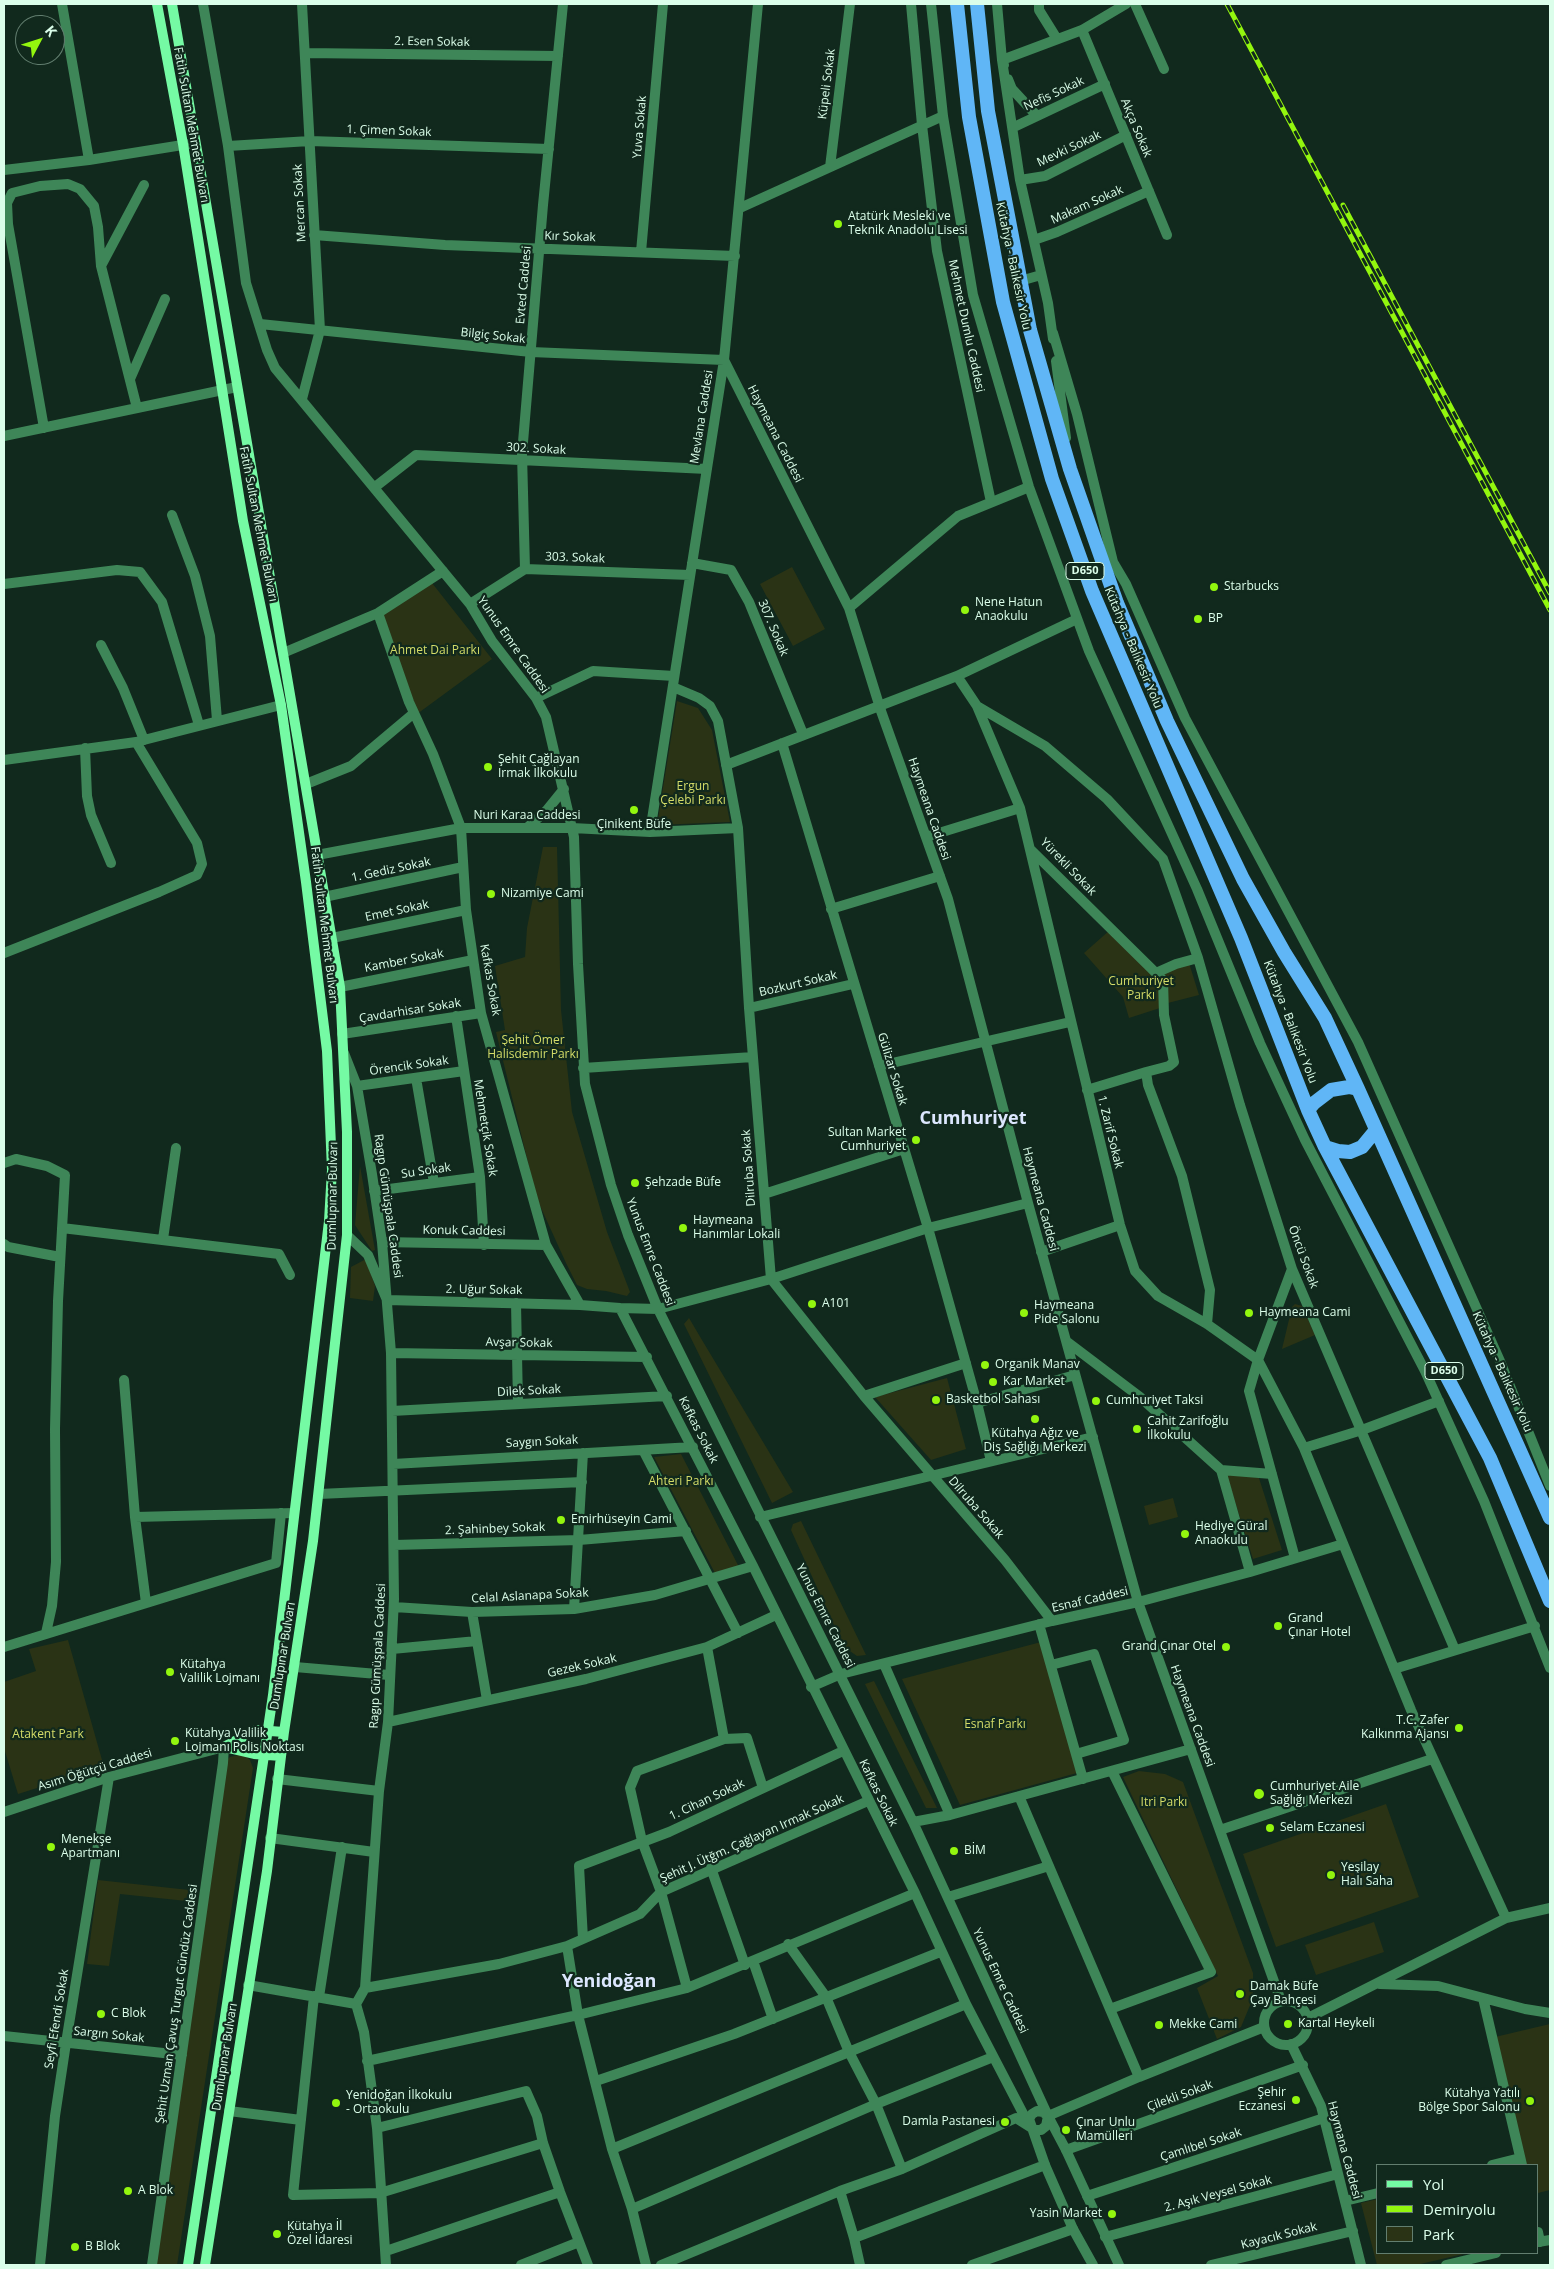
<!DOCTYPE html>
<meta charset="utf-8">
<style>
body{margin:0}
#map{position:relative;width:1554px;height:2269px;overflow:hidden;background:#11291d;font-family:"Open Sans",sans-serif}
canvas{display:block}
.frame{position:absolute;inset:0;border:5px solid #dbfeea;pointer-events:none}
.legend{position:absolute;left:1376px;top:2164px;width:162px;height:90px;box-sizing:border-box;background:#11291d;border:1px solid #627e6f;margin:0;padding:6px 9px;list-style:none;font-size:15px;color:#dbfeea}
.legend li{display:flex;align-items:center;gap:10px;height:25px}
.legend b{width:25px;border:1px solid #627e6f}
.north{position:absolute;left:15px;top:15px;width:50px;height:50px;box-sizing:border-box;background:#11291d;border:1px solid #627e6f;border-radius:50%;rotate:50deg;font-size:14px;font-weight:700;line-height:20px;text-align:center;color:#dbfeea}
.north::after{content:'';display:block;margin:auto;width:18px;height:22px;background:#93f60e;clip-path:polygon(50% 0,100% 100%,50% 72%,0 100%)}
</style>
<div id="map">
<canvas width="1554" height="2269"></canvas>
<div class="frame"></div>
<ul class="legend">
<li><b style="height:6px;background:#75faa4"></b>Yol</li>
<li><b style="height:6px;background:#93f60e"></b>Demiryolu</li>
<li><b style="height:14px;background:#2a3315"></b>Park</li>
</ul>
<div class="north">K</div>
</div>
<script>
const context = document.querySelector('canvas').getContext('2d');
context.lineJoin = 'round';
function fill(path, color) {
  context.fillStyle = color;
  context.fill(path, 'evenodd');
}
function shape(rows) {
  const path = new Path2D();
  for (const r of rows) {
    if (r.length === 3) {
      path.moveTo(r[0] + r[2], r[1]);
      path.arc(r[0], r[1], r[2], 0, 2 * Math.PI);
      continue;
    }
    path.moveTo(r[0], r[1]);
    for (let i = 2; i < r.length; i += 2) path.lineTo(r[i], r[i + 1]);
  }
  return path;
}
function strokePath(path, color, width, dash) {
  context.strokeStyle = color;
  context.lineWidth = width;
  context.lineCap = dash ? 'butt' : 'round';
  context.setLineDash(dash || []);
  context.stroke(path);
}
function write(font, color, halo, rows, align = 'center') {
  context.font = font + ' "Open Sans",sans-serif';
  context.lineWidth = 4.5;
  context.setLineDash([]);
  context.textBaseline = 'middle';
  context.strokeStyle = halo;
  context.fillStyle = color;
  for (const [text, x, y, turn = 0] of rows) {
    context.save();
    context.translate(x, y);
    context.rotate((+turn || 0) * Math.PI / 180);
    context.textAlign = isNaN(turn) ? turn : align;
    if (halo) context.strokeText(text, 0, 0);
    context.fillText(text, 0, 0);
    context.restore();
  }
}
fill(shape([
 [792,567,825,629,793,646,760,584],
 [432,583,492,659,417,714,382,614],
 [677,701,698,708,712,730,730,822,657,825],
 [543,847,557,847,561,1010,572,1112,607,1232,630,1292,627,1296,606,1291,587,1289,577,1285,566,1263,537,1199,496,1032,505,1030,495,966,525,957,527,928],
 [1110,930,1160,979,1160,1008,1129,1018,1123,997,1084,953],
 [1189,963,1199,995,1164,1004,1163,973],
 [360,1166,375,1250,372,1251,355,1225],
 [366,1259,375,1286,373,1301,350,1298,351,1267],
 [1295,1304,1302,1306,1315,1335,1282,1349,1292,1307],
 [689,1318,699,1335,793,1492,772,1503,684,1324],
 [947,1378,966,1449,931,1460,875,1397],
 [681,1454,740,1569,716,1575,654,1457],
 [1226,1473,1258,1475,1282,1550,1253,1559],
 [1173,1498,1178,1517,1149,1525,1144,1506],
 [801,1521,866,1655,857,1656,844,1647,791,1530,793,1524],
 [68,1640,104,1767,18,1794,4,1748,4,1682,36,1671,29,1649],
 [1041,1642,1077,1773,960,1805,902,1679],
 [874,1681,937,1808,926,1808,865,1684],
 [243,1754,250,1760,253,1768,177,2265,154,2265,223,1763,230,1757],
 [1139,1771,1165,1774,1183,1782,1253,1973,1253,1998,1241,2027,1217,2039,1197,1988,1218,1976,1123,1777],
 [1386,1804,1419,1897,1276,1947,1243,1854],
 [98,1880,198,1891,196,1902,120,1894,109,1966,87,1964],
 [1374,1922,1384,1952,1316,1975,1305,1945],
 [1550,2024,1550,2190,1538,2193,1538,2165,1525,2165,1495,2037],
 [1378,2199,1378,2253,1468,2253,1416,2265,1377,2265,1361,2203]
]), '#2a3315');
strokePath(shape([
 [62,4,89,160],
 [203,4,228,146,246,283,267,350,275,368,470,604,492,641,536,698,546,717,574,837,578,964,585,1084,611,1185,628,1235,658,1309,913,1822,1048,2116,1066,2150,1303,2065],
 [302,4,320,330,302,399],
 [911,4,922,125,937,251,991,502],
 [931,4,943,116,973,295,1029,487,1089,651,1197,889,1260,1043,1305,1140,1425,1371,1484,1501,1550,1668],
 [997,4,1002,60,1020,180,1048,303,1053,339],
 [1039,4,1039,10,1057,39],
 [1135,4,1164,69],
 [1082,30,1167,235],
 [305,53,558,56],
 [1004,65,1002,60,1082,30,1126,4],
 [1008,79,1012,89,1037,116],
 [1014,127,1105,84],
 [228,146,310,141,549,149],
 [830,167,850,4],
 [4,170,89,160,195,143],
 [1020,180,1045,176,1126,135],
 [740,208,943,116],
 [314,235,445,245,735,256],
 [1034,240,1057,232,1149,191],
 [641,252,663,4],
 [1020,281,1041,275],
 [260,324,531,352,724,360,849,608,881,711,948,899,1028,1203,1138,1602,1281,2001],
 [1053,333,1077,414,1113,562,1126,584,1185,718,1358,1042,1500,1361,1550,1486],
 [1056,361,1066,438],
 [130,379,165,299],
 [137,408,101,266,144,185],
 [44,428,8,224,7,203,12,193,40,186,68,184,80,189,94,206,98,227,101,266],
 [4,436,237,387],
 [375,487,416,455,707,469],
 [172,515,195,576,210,636,217,720],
 [692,563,731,570,749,602,803,734],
 [525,569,522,454,543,205,563,4],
 [4,584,117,570,140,572,162,602,199,725],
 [470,604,525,569,690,575],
 [849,608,958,516,1029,487],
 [378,613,409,702,433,754,461,828,466,910,481,1013,546,1245,580,1305],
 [101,645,123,688,144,740],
 [283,653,378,613,443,571],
 [957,676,977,706,1020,808,1120,1225,1135,1271,1158,1296,1207,1324,1258,1360,1304,1448,1411,1710,1506,1918],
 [673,687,699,698,710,706,718,721,738,828,749,1008,771,1279,864,1396,1005,1560,1052,1621],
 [536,698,593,671,674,676],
 [977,706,1045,746,1107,799,1163,859,1198,958,1240,1105,1292,1269,1455,1650],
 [782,743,928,1228,977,1403,991,1461],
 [85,748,87,796,91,815,111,863],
 [4,760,136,742,281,705],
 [726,765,957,676,1077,619],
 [306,784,351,766,414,713],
 [528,827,547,810,564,789],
 [650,832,724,360,758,4],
 [926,837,1020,808],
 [1031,850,1163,980,1164,1015,1174,1062,1169,1066,1146,1072,1148,1085,1182,1176,1210,1290,1207,1324],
 [317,855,461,828,572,828,650,832,738,828],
 [324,897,463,867],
 [831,909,940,876],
 [332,938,466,910],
 [4,953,159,892,197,875,202,864,197,843,136,742],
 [1158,972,1176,964,1198,958],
 [340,987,473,960],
 [749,1008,853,984],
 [456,1016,480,1177,484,1245],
 [342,1034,481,1013],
 [344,1053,357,1086,372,1174,382,1242,391,1353,394,1599,388,1722,379,1791,365,1988,356,2004,364,2032,377,2128,386,2265],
 [879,1066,1070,1022],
 [583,1068,753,1057],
 [416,1078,434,1183],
 [357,1086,464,1071],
 [1087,1090,1146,1072],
 [4,1163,16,1159,47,1166,65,1175,58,1301,55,1429,56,1562,52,1606,46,1633],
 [374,1191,480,1177],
 [764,1194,904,1149],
 [62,1228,279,1254,290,1275],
 [347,1235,368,1255,387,1300,580,1305,620,1308,753,1566,915,1893,966,2004,1029,2125],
 [163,1239,176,1148],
 [382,1242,546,1245],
 [4,1244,8,1247,60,1257],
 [1041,1252,1120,1225],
 [1292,1269,1258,1360,1249,1391,1295,1558],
 [516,1303,518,1404],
 [620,1308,658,1309,771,1279,928,1228,1028,1203],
 [1066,1341,1140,1397,1221,1470,1250,1572],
 [391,1353,647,1357],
 [124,1380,135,1517,146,1603],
 [864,1396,966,1363],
 [977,1403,1075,1375],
 [392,1411,667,1396],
 [1304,1448,1362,1430,1439,1401],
 [643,1450,738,1633],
 [393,1464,693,1447],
 [1221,1470,1272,1474],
 [319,1494,582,1482],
 [135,1517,294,1513],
 [760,1517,1093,1437],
 [394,1545,579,1540,686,1531],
 [394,1607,472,1612,574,1609,655,1595,753,1566],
 [574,1609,583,1453],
 [472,1612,487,1700],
 [1039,1624,1083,1779],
 [4,1647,276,1563,281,1513],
 [707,1647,724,1739,747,1738,763,1788],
 [392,1649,477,1641],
 [884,1664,950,1815],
 [1051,1665,1094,1654,1124,1740,1076,1754],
 [295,1667,389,1675],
 [1394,1669,1535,1626],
 [811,1687,841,1674,1052,1621,1138,1602,1250,1572,1343,1544],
 [388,1722,586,1679,707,1647,776,1615],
 [277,1779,379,1791],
 [1019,1796,1139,2077],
 [4,1812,109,1777,224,1747,223,1763,152,2265],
 [913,1822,950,1815,1191,1749],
 [1220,1830,1432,1759],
 [270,1838,374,1852],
 [711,1868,745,1965],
 [948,1897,1049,1866],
 [583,1939,579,1866,669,1832,843,1751],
 [788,1944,826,1997,849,2052,876,2104,902,2169],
 [567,1946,578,2015,612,2149,632,2209,646,2265],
 [753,1961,773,2019],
 [1380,1984,1438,1986,1525,2009,1550,2013],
 [248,1985,356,2004],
 [365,1988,499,1964,567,1946,640,1914,661,1892,868,1801],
 [687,1988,661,1892,642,1841,630,1788,637,1771,724,1739],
 [314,1996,293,2195,380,2193,543,2143],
 [319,1997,342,1847],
 [1483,1998,1522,2165],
 [1286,2023,22],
 [1110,2009,1211,1972,1112,1771],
 [1308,2018,1506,1918,1550,1908],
 [4,2036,182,2055],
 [1291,2044,1321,2106,1361,2265],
 [367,2061,578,2015,687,1988,915,1893],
 [596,2081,734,2034,940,1952],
 [229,2111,301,2120],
 [1048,2116,1139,2077,1264,2027],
 [377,2128,526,2091,537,2116,543,2143,560,2192,588,2265],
 [612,2149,966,2004],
 [1492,2165,1520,2158],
 [840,2191,854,2238,860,2265],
 [1087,2196,1324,2118],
 [1345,2201,1378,2193],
 [632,2209,876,2104,993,2057],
 [1538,2232,1540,2242],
 [1105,2237,1338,2174],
 [854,2238,1045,2165,1029,2119,1032,2114,1037,2111,1043,2112,1048,2116],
 [1538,2242,1550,2240],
 [386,2251,560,2192],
 [40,2265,55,2116,66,2043,109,1777],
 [521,2265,579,2242],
 [661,2265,840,2191,902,2169,1016,2118,1035,2130,1041,2130,1046,2126,1048,2116],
 [972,2265,1073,2229],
 [1211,2265,1353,2231],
 [1446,2265,1496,2253]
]), '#3e8658', 10);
strokePath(shape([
 [1066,2150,1119,2265],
 [1045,2165,1073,2229,1093,2265]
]), '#3e8658', 10);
strokePath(shape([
 [157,4,183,144,243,521,281,705,306,882,327,1051,332,1170,329,1221,273,1695,188,2265],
 [172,4,340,987,347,1132,347,1235,313,1541,284,1732,267,1871,205,2265],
 [281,1756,254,1754,224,1747,256,1730,284,1732]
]), '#75faa4', 10);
strokePath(shape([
 [957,4,969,117,1003,302,1052,479,1092,591,1241,938,1308,1110,1325,1147,1490,1458,1550,1601],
 [977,4,988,111,1030,330,1070,469,1117,603,1167,721,1243,879,1284,952,1325,1018,1358,1089,1550,1518],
 [1308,1110,1314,1103,1331,1090,1349,1087,1358,1089],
 [1325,1147,1338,1151,1350,1152,1362,1147,1376,1130]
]), '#60b6f6', 14);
const rail = shape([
 [1227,4,1550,610],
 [1343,205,1550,593]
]);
strokePath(rail, '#93f60e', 5);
strokePath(rail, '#11291d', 3, [9]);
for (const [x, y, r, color] of [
 [838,224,5,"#93f60e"],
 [1214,587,5,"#93f60e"],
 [965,610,5,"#93f60e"],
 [1198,619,5,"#93f60e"],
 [488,767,5,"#93f60e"],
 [634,810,5,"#93f60e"],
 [491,894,5,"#93f60e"],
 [916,1140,5,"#93f60e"],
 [635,1183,5,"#93f60e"],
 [683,1228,5,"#93f60e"],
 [812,1304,5,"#93f60e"],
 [1024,1313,5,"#93f60e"],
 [1249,1313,5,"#93f60e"],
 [985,1365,5,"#93f60e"],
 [993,1382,5,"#93f60e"],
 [936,1400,5,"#93f60e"],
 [1096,1401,5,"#93f60e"],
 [1035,1419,5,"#93f60e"],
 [1137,1429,5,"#93f60e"],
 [561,1520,5,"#93f60e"],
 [1185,1534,5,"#93f60e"],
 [1278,1626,5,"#93f60e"],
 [1226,1647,5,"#93f60e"],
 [170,1672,5,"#93f60e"],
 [1459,1728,5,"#93f60e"],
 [175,1741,5,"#93f60e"],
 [1259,1794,6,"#93f60e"],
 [1270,1828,5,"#93f60e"],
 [51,1847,5,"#93f60e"],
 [954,1851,5,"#93f60e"],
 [1331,1875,5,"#93f60e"],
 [1240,1994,5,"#93f60e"],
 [101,2014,5,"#93f60e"],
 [1288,2024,5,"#93f60e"],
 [1159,2025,5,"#93f60e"],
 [1296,2100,5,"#93f60e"],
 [1530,2101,5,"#93f60e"],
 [336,2103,5,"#93f60e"],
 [1005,2122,5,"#93f60e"],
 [1066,2130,5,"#93f60e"],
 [128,2191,5,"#93f60e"],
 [1112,2214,5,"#93f60e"],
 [277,2234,5,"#93f60e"],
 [75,2247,5,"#93f60e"]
]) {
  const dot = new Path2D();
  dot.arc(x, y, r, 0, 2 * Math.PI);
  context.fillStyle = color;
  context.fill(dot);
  strokePath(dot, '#11291d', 2);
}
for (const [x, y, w] of [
 [1085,571,38],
 [1444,1371,38]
]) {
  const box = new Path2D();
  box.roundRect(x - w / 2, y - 8.5, w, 17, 4);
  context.fillStyle = '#11291d';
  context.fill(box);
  strokePath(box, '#dbfeea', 1);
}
write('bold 11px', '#dbfeea', null, [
 ["D650",1085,571],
 ["D650",1444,1371]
]);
write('12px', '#dbfeea', '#11291d', [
 ["2. Esen Sokak",432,42,1],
 ["Küpeli Sokak",827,84,-83],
 ["Nefis Sokak",1054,94,-25],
 ["Fatih Sultan Mehmet Bulvarı",191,125,80],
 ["Yuva Sokak",640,127,-85],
 ["Akça Sokak",1136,128,67],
 ["1. Çimen Sokak",389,131,2],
 ["Mevki Sokak",1069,149,-25],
 ["Mercan Sokak",300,203,-93],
 ["Makam Sokak",1087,205,-24],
 ["Kır Sokak",570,237,2],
 ["Kütahya - Balıkesir Yolu",1013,266,78],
 ["Evted Caddesi",524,285,-85],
 ["Mehmet Dumlu Caddesi",966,326,78],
 ["Bilgiç Sokak",493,336,6],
 ["Mevlana Caddesi",702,417,-81],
 ["Haymeana Caddesi",775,434,63],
 ["302. Sokak",536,449,3],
 ["Fatih Sultan Mehmet Bulvarı",258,524,79],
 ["303. Sokak",575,558,2],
 ["307. Sokak",773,628,67],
 ["Yunus Emre Caddesi",513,645,55],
 ["Kütahya - Balıkesir Yolu",1133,648,67],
 ["Haymeana Caddesi",929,809,71],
 ["Nuri Karaa Caddesi",527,816],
 ["Yürekli Sokak",1068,867,46],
 ["1. Gediz Sokak",391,870,-12],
 ["Emet Sokak",397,911,-12],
 ["Fatih Sultan Mehmet Bulvarı",324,925,83],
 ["Kamber Sokak",404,961,-11],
 ["Kafkas Sokak",490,980,80],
 ["Bozkurt Sokak",798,984,-13],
 ["Çavdarhisar Sokak",410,1011,-9],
 ["Kütahya - Balıkesir Yolu",1290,1022,69],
 ["Örencik Sokak",409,1066,-8],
 ["Gülizar Sokak",892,1069,73],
 ["Mehmetçik Sokak",485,1128,81],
 ["1. Zarif Sokak",1110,1132,76],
 ["Dilruba Sokak",749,1168,-94],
 ["Su Sokak",426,1171,-8],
 ["Dumlupınar Bulvarı",333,1196,-89],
 ["Haymeana Caddesi",1040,1199,75],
 ["Ragıp Gümüşpala Caddesi",388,1206,82],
 ["Konuk Caddesi",464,1231,1],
 ["Yunus Emre Caddesi",650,1252,69],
 ["Öncü Sokak",1303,1257,70],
 ["2. Uğur Sokak",484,1290,1],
 ["Avşar Sokak",519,1343,1],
 ["Kütahya - Balıkesir Yolu",1502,1372,66],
 ["Dilek Sokak",529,1391,-3],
 ["Kafkas Sokak",698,1430,63],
 ["Saygın Sokak",542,1442,-3],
 ["Dilruba Sokak",976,1508,49],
 ["2. Şahinbey Sokak",495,1529,-2],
 ["Celal Aslanapa Sokak",530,1596,-3],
 ["Esnaf Caddesi",1090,1600,-13],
 ["Yunus Emre Caddesi",825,1616,63],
 ["Dumlupınar Bulvarı",283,1656,-81],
 ["Ragıp Gümüşpala Caddesi",378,1656,-87],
 ["Gezek Sokak",582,1666,-13],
 ["Haymeana Caddesi",1192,1716,70],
 ["Asım Öğütçü Caddesi",95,1770,-17],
 ["Kafkas Sokak",878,1793,64],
 ["1. Cihan Sokak",707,1800,-25],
 ["Şehit J. Ütğm. Çağlayan Irmak Sokak",752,1839,-24],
 ["Yunus Emre Caddesi",1000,1981,65],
 ["Şehit Uzman Çavuş Turgut Gündüz Caddesi",177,2004,-82],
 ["Seyfi Efendi Sokak",57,2019,-81],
 ["Sargın Sokak",109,2035,6],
 ["Dumlupınar Bulvarı",225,2057,-81],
 ["Çilekli Sokak",1180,2096,-20],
 ["Çamlıbel Sokak",1201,2145,-18],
 ["Haymana Caddesi",1344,2150,75],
 ["2. Aşık Veysel Sokak",1218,2194,-15],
 ["Kayacık Sokak",1279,2236,-14]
]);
write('12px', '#dbfeea', '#11291d', [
 ["Atatürk Mesleki ve",848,217],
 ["Teknik Anadolu Lisesi",848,231],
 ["Starbucks",1224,587],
 ["Nene Hatun",975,603],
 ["Anaokulu",975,617],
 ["BP",1208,619],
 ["Şehit Çağlayan",498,760],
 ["Irmak İlkokulu",498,774],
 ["Çinikent Büfe",634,825,"center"],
 ["Nizamiye Cami",501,894],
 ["Sultan Market",906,1133,"right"],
 ["Cumhuriyet",906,1147,"right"],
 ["Şehzade Büfe",645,1183],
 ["Haymeana",693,1221],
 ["Hanımlar Lokali",693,1235],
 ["A101",822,1304],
 ["Haymeana",1034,1306],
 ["Pide Salonu",1034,1320],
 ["Haymeana Cami",1259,1313],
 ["Organik Manav",995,1365],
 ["Kar Market",1003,1382],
 ["Basketbol Sahası",946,1400],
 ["Cumhuriyet Taksi",1106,1401],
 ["Cahit Zarifoğlu",1147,1422],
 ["İlkokulu",1147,1436],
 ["Kütahya Ağız ve",1035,1434,"center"],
 ["Diş Sağlığı Merkezi",1035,1448,"center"],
 ["Emirhüseyin Cami",571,1520],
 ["Hediye Güral",1195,1527],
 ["Anaokulu",1195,1541],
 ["Grand",1288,1619],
 ["Çınar Hotel",1288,1633],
 ["Grand Çınar Otel",1216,1647,"right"],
 ["Kütahya",180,1665],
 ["Valilik Lojmanı",180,1679],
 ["T.C. Zafer",1449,1721,"right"],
 ["Kalkınma Ajansı",1449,1735,"right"],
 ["Kütahya Valilik",185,1734],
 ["Lojmanı Polis Noktası",185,1748],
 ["Cumhuriyet Aile",1270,1787],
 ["Sağlığı Merkezi",1270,1801],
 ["Selam Eczanesi",1280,1828],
 ["Menekşe",61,1840],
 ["Apartmanı",61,1854],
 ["BİM",964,1851],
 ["Yeşilay",1341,1868],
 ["Halı Saha",1341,1882],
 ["Damak Büfe",1250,1987],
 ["Çay Bahçesi",1250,2001],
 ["C Blok",111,2014],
 ["Kartal Heykeli",1298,2024],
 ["Mekke Cami",1169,2025],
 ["Şehir",1286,2093,"right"],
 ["Eczanesi",1286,2107,"right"],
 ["Kütahya Yatılı",1520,2094,"right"],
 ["Bölge Spor Salonu",1520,2108,"right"],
 ["Yenidoğan İlkokulu",346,2096],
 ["- Ortaokulu",346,2110],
 ["Damla Pastanesi",995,2122,"right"],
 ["Çınar Unlu",1076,2123],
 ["Mamülleri",1076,2137],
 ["A Blok",138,2191],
 ["Yasin Market",1102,2214,"right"],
 ["Kütahya İl",287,2227],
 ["Özel İdaresi",287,2241],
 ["B Blok",85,2247]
], 'left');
write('12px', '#d4dc68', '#11291d', [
 ["Ahmet Dai Parkı",435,651],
 ["Ergun",693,787],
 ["Çelebi Parkı",693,801],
 ["Cumhuriyet",1141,982],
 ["Parkı",1141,996],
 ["Şehit Ömer",533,1041],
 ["Halisdemir Parkı",533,1055],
 ["Ahteri Parkı",681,1482],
 ["Esnaf Parkı",995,1725],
 ["Atakent Park",48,1735],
 ["Itri Parkı",1164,1803]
]);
write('bold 18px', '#dce7fe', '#11291d', [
 ["Cumhuriyet",973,1119],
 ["Yenidoğan",609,1982]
]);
</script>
